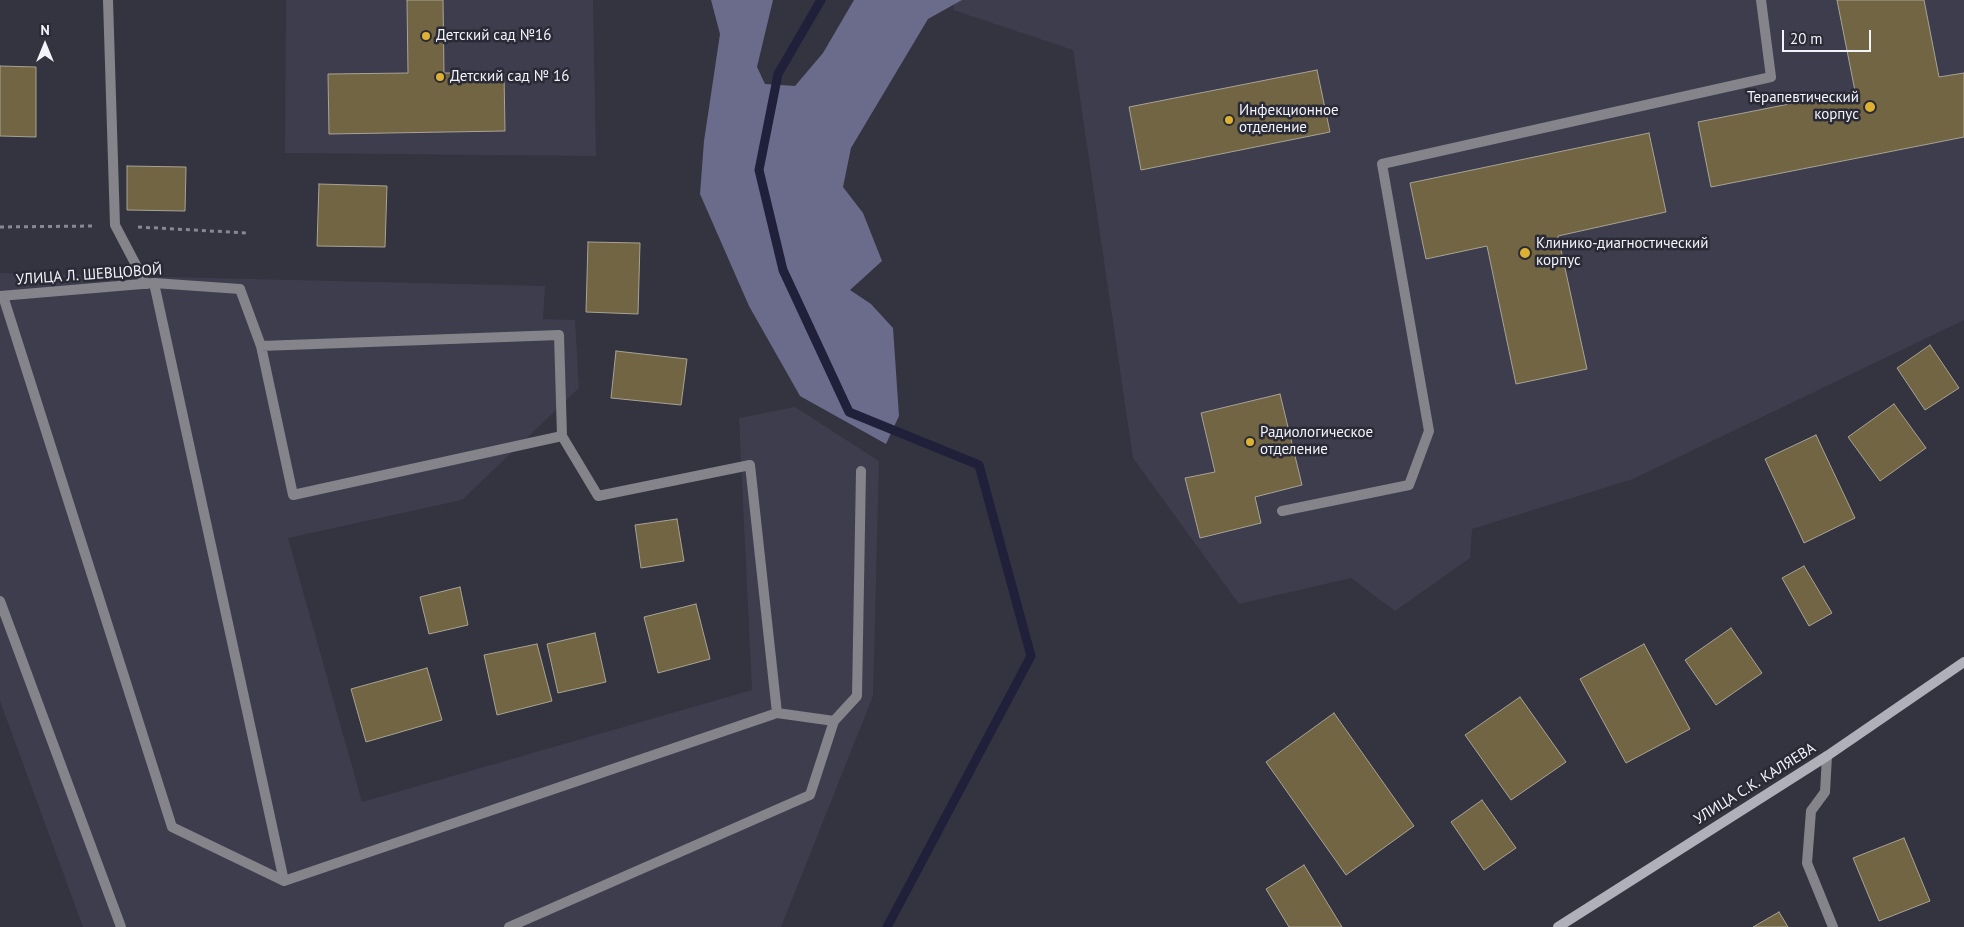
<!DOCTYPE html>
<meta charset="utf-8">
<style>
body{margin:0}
#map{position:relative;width:1964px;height:927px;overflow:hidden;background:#33343f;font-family:"PT Sans",sans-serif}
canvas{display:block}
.north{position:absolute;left:20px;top:20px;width:50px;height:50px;-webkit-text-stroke:4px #292a35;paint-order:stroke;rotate:0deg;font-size:14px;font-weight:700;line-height:20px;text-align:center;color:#f3f3fa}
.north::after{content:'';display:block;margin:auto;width:18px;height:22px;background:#f3f3fa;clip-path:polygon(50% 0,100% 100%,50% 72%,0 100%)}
.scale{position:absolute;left:1782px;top:30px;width:89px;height:22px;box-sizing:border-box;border:2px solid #f3f3fa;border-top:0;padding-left:6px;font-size:15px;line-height:18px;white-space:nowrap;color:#f3f3fa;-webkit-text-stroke:4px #292a35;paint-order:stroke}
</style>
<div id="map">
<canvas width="1964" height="927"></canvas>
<div class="north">N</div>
<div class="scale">20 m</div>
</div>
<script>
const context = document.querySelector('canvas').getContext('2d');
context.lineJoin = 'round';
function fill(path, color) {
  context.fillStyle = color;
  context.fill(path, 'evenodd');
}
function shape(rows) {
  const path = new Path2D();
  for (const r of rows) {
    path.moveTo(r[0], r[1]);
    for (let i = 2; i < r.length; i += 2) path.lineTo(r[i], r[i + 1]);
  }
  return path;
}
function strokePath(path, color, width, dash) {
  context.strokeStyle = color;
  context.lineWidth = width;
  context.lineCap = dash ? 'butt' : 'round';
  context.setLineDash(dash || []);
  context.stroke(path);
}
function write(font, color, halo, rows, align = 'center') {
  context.font = font + ' "PT Sans",sans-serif';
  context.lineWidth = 5;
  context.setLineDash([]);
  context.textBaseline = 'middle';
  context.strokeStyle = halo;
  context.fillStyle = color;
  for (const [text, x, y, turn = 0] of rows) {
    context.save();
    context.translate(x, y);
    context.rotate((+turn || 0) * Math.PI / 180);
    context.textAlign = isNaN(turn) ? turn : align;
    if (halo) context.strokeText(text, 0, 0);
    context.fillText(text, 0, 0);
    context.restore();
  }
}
fill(shape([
 [286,0,593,0,596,156,285,153],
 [955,0,1964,0,1964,320,1633,479,1472,529,1470,558,1395,611,1351,578,1239,604,1133,458,1073,50,953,10],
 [0,273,545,286,543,319,575,320,579,388,462,500,288,538,362,802,752,690,739,418,795,407,879,461,873,696,781,927,83,927,0,701]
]), '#3d3d4e');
fill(shape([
 [711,0,773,0,757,67,765,84,795,86,823,53,854,0,962,0,928,19,851,148,843,187,863,213,882,261,850,290,871,304,893,328,899,416,886,444,800,396,749,306,700,194,704,141,720,34]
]), '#6b6b8c');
strokePath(shape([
 [821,0,778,74,759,170,783,270,849,412,979,465,1031,656,887,927]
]), '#21203b', 9);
const building = shape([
 [407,0,443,0,444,73,504,73,505,131,329,134,328,74,408,73,407,0],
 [1837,0,1924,0,1939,77,1964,73,1964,137,1711,187,1698,122,1855,91,1837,0],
 [0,66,36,67,36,137,0,136,0,66],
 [1317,70,1330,132,1141,170,1129,107,1317,70],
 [1649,133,1666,212,1558,236,1587,369,1516,384,1487,246,1426,259,1410,183,1649,133],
 [127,166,186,167,185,211,127,210,127,166],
 [319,184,387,186,385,247,317,246,319,184],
 [588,242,640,243,638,314,586,312,588,242],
 [1930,345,1959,388,1925,410,1897,368,1930,345],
 [616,351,687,359,681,405,611,398,616,351],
 [1280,394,1302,485,1255,497,1261,523,1200,538,1185,478,1215,472,1201,413,1280,394],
 [1894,404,1926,448,1880,481,1848,437,1894,404],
 [1816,435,1855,518,1804,543,1765,459,1816,435],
 [677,519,684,561,641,568,635,525,677,519],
 [1804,566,1832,613,1809,626,1782,578,1804,566],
 [460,587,468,625,429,634,420,597,460,587],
 [696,604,710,659,658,673,644,617,696,604],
 [1731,628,1762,673,1716,705,1685,660,1731,628],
 [595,633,606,682,558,693,547,644,595,633],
 [537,644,552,701,497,715,484,655,537,644],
 [1644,644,1690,729,1626,763,1580,679,1644,644],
 [427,668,442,720,366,742,351,689,427,668],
 [1520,697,1566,762,1511,800,1465,735,1520,697],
 [1334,713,1414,826,1346,875,1266,762,1334,713],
 [1482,800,1516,848,1484,870,1451,822,1482,800],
 [1904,838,1930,901,1879,921,1853,858,1904,838],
 [1304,865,1342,927,1289,927,1266,889,1304,865],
 [1779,912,1788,927,1753,927,1779,912]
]);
fill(building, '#726543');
strokePath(building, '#a8a395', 1);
strokePath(shape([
 [0,227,94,226],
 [138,227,248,233]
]), '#878891', 3, [4, 4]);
strokePath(shape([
 [108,0,115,225,146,284],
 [154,283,284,881],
 [3,296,172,827,284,881,777,713,750,465,598,496,562,436,559,335,261,346,240,289],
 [261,346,293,495,562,436],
 [1282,511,1409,485,1429,431,1382,164,1771,77,1761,0],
 [0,601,121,927],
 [777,713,834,721],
 [509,927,810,795,834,721,857,696,861,471]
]), '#84848a', 10);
strokePath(shape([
 [0,296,154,283,240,289],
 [1827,756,1825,792,1811,811,1807,863,1833,927]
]), '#84848a', 10);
strokePath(shape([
 [1558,927,1827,756,1964,662]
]), '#b0b0ba', 10);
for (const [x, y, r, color] of [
 [426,36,5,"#ddb233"],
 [440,77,5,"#ddb233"],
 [1870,107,6,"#ddb233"],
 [1229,120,5,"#ddb233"],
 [1525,253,6,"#ddb233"],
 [1250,442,5,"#ddb233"]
]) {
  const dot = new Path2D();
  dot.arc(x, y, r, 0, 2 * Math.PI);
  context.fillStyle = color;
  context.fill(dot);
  strokePath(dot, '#292a35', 2);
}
write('15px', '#f3f3fa', '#292a35', [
 ["Детский сад №16",436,36],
 ["Детский сад № 16",450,77],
 ["Терапевтический",1859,98,"right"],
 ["корпус",1859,115,"right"],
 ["Инфекционное",1239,111],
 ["отделение",1239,128],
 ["Клинико-диагностический",1536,244],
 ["корпус",1536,261],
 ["Радиологическое",1260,433],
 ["отделение",1260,450]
], 'left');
write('15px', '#f3f3fa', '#292a35', [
 ["УЛИЦА Л. ШЕВЦОВОЙ",89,275,-4],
 ["УЛИЦА С.К. КАЛЯЕВА",1755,784,-32]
]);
</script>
